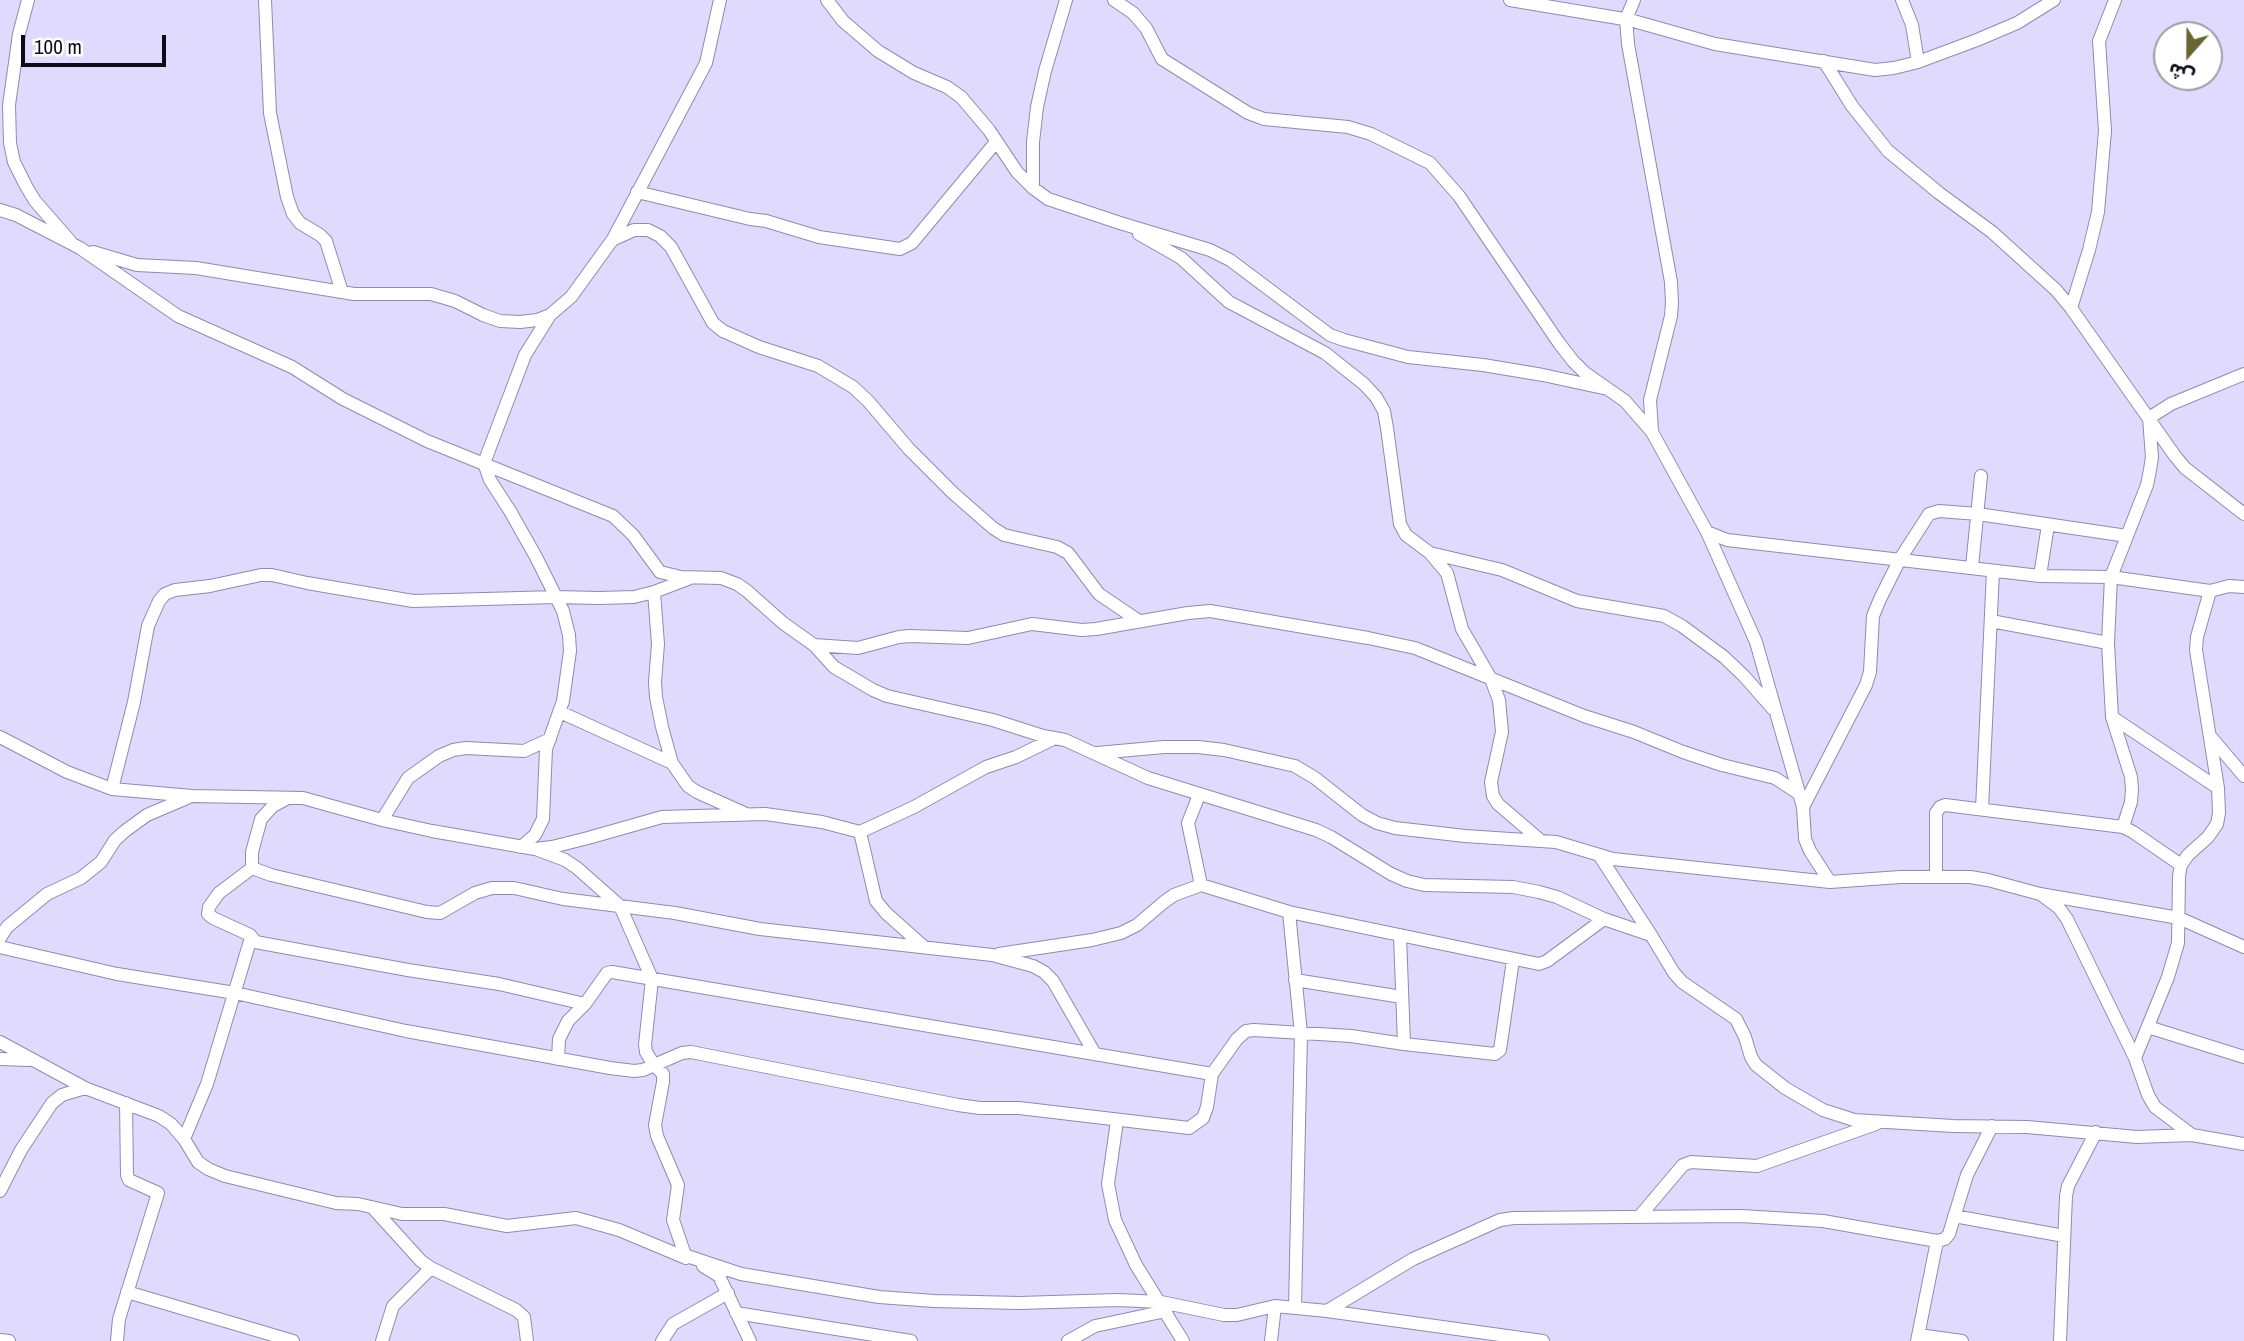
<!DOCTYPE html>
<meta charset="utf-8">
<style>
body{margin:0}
#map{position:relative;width:2244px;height:1341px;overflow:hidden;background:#e0dafe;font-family:"Archivo Narrow","Noto Sans Arabic",sans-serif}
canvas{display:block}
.north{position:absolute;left:2153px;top:21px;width:70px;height:70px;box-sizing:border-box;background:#fff;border:2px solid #9e9da2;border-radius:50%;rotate:201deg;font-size:19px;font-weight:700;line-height:28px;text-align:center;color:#0d0b17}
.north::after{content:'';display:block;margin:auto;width:24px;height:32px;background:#696633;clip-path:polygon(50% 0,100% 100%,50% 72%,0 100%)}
.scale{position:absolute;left:21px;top:35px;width:145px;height:32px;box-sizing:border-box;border:4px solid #0d0b17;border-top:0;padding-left:9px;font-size:21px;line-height:24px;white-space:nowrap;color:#0d0b17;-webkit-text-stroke:5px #fff;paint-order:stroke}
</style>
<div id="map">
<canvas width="2244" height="1341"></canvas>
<div class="north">ش</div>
<div class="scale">100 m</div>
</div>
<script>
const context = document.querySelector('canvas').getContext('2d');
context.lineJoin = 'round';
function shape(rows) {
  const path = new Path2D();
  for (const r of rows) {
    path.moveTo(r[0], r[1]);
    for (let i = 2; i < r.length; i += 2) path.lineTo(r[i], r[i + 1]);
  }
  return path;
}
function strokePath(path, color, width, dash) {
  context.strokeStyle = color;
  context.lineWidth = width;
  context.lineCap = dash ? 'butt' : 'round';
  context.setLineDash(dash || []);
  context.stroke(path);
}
const minor = shape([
 [28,0,19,34,9,105,10,143,14,162,26,186,35,201,70,241],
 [265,0,270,113,287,197,293,214,300,223,320,235,326,241,342,292],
 [827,0,843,21,878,51,914,73,947,87,961,97,989,130,1017,172,1033,188,1048,199,1120,223,1210,250,1230,260,1330,335,1344,340,1408,357,1483,365,1543,375,1603,388],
 [1114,0,1133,13,1146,28,1162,59,1248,113,1264,119,1348,127,1371,134,1430,163,1459,196,1559,343,1573,361,1585,373,1625,401,1652,432,1707,532,1756,642,1803,807,1805,839,1810,851,1830,882],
 [1510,0,1630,20,1715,44,1875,70,1894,68,1918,62,1977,40,2017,23,2054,0],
 [1634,0,1626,19,1628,44,1671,282,1672,302,1671,316,1650,400,1652,431],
 [1902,0,1912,25,1918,62],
 [1824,61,1852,106,1888,151,1939,193,1992,232,2056,290,2071,308,2175,456,2185,468,2244,514],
 [1033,188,1033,142,1037,107,1045,71,1066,0],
 [637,192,750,219,766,221,819,237,900,249,912,243,996,142],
 [0,210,16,215,80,248,178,316,292,367,343,399,427,441,613,516,633,535,660,572,681,577,721,578,737,584,747,591,783,623,814,645,834,667,873,690,887,696,993,720,1043,736,1065,740,1148,778,1316,830,1331,837,1391,874,1407,881,1424,885,1513,887,1539,892,1557,897,1604,919,1651,935,1674,973,1682,982,1736,1019,1745,1037,1751,1057,1756,1065,1785,1088,1823,1110,1854,1120,1953,1126,2027,1127,2137,1137,2192,1135,2244,1144],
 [1139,234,1181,258,1229,302,1325,353,1364,384,1376,397,1384,411,1387,428,1400,524,1406,535,1430,553,1447,573,1462,629,1491,679,1499,700,1502,732,1491,782,1493,796,1498,804,1540,840],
 [614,239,634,230,648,230,660,236,671,247,713,323,723,331,759,347,818,366,853,387,868,401,909,449,953,493,993,528,1004,535,1057,547,1068,553,1099,594,1139,621],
 [93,252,137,265,196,268,354,294,431,294,455,301,483,315,500,321,520,322,537,320,550,315,571,297,613,239,706,63,720,0],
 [2071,308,2089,250,2098,212,2105,131,2099,41,2115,0],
 [1707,532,1727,540,2040,576,2111,577,2210,591,2229,586,2244,587],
 [1430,553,1502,570,1577,601,1664,616,1682,626,1724,657,1744,676,1773,709],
 [1972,567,1981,476],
 [2040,576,2048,525],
 [654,592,658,644,655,682,656,697,662,727,672,763,688,786,697,792,746,814],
 [1991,621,2108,643],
 [814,645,858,648,899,637,909,636,968,638,1032,624,1082,630,1096,629,1188,613,1210,611,1368,638,1415,648,1584,716,1634,732,1683,752,1722,765,1775,778,1798,793],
 [560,712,672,763],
 [2112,717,2218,788],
 [2210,736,2244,776],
 [0,737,67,772,112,789,192,796,303,798,382,820,432,831,535,849,552,847,588,838,662,817,765,814,822,822,860,832,914,807,986,767,1016,757,1053,739],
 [1097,753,1164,747,1198,747,1224,750,1295,766,1315,778,1362,815,1377,823,1395,828,1465,836,1556,842,1613,859,1830,882,1900,877,1970,877,1988,880,2040,894,2179,918,2244,947],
 [112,789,134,702,148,626,159,601,165,594,175,590,210,586,261,575,272,575,307,583,413,601,556,597,599,598,634,597,654,592,688,579],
 [1199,795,1188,823,1201,885],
 [1803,807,1866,685,1870,672,1873,616,1880,599,1900,559,1929,514,1939,511,1978,514,2127,536],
 [1982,809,1993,571],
 [382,820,408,778,439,756,453,750,466,748,524,751,550,739],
 [2123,827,2131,802,2132,789,2131,777,2112,717,2108,643,2111,577,2147,485,2150,470,2152,457,2149,418,2171,404,2244,374],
 [860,832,876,901,886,913,924,947],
 [521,847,535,835,543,819,546,749,563,701,570,651,569,635,563,611,536,557,510,511,490,480,484,463,525,355,550,315],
 [538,850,565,860,577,868,620,906,652,979,645,1045,646,1052,654,1065,663,1074,663,1082,655,1125,657,1136,678,1185,673,1220,686,1258],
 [1599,855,1651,935],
 [252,868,271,875,427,912,440,913,475,893,492,888,514,888,563,899,675,913,760,929,992,955,1033,966,1044,972,1053,981,1095,1054],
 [252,868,252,852,261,819,273,806,286,799],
 [1936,877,1936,813,1940,807,1945,805,2123,827,2133,832,2181,865],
 [2043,896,2059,908,2067,919,2135,1058,2148,1095,2155,1107,2192,1135],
 [1289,912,1301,1034,1295,1307],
 [1400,935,1404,1044],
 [0,938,7,927,47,894,81,878,101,862,115,840,125,831,147,815,187,798],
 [250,941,408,970,499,984,585,1004],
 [0,947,117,974,235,993,406,1031,610,1068,634,1071,643,1070,682,1053,691,1052,958,1105,980,1108,1019,1108,1189,1128,1203,1118,1207,1107,1212,1074,1237,1039,1246,1031,1254,1030,1351,1036,1404,1044,1495,1054,1500,1050,1513,960],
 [999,954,1092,940,1121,933,1137,925,1164,902,1174,895,1201,885,1289,912,1539,964,1547,961,1604,919],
 [1295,980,1402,997],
 [2148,1027,2244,1057],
 [0,1042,85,1088,159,1116,171,1124,184,1139,198,1162,208,1169,225,1176,336,1203,358,1204,402,1214,444,1214,507,1226,576,1218,619,1230,686,1258,687,1256,741,1274,879,1297,934,1301,1019,1303,1118,1300,1161,1302,1224,1315,1237,1315,1275,1306,1327,1311,1543,1341],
 [2135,1058,2168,977,2178,943,2179,876,2181,865,2188,855,2208,837,2217,824,2219,813,2218,788,2196,650,2197,637,2210,591],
 [0,1059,29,1060],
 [558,1059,559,1039,568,1021,585,1004,607,973,612,972,1212,1074],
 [1117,1121,1108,1184,1115,1220,1136,1265,1183,1341],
 [184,1139,207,1084,250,941,254,940,250,935,213,918,208,914,209,907,219,893,252,868],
 [0,1191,21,1150,52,1103,62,1095,85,1088],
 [372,1207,421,1261,431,1268,516,1310,524,1317,527,1341],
 [1954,1216,2064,1236],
 [1639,1217,1683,1165,1691,1162,1757,1166,1876,1124],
 [703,1266,719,1276,750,1341],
 [127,1292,293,1341],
 [1327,1311,1413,1259,1500,1220,1514,1218,1741,1216,1823,1221,1937,1241,1945,1239,1949,1234,1967,1175,1992,1126],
 [736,1313,911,1341],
 [1919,1335,1962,1341],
 [0,1340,9,1341],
 [117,1341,119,1319,158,1193,129,1180,127,1175,126,1103],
 [382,1341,393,1306,431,1268],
 [662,1341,673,1324,728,1293],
 [1068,1341,1095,1326,1166,1311],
 [1271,1341,1275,1306],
 [1917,1341,1937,1241],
 [2060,1341,2066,1196,2068,1186,2096,1132]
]);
strokePath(minor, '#908bac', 14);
strokePath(minor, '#fff', 12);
</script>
